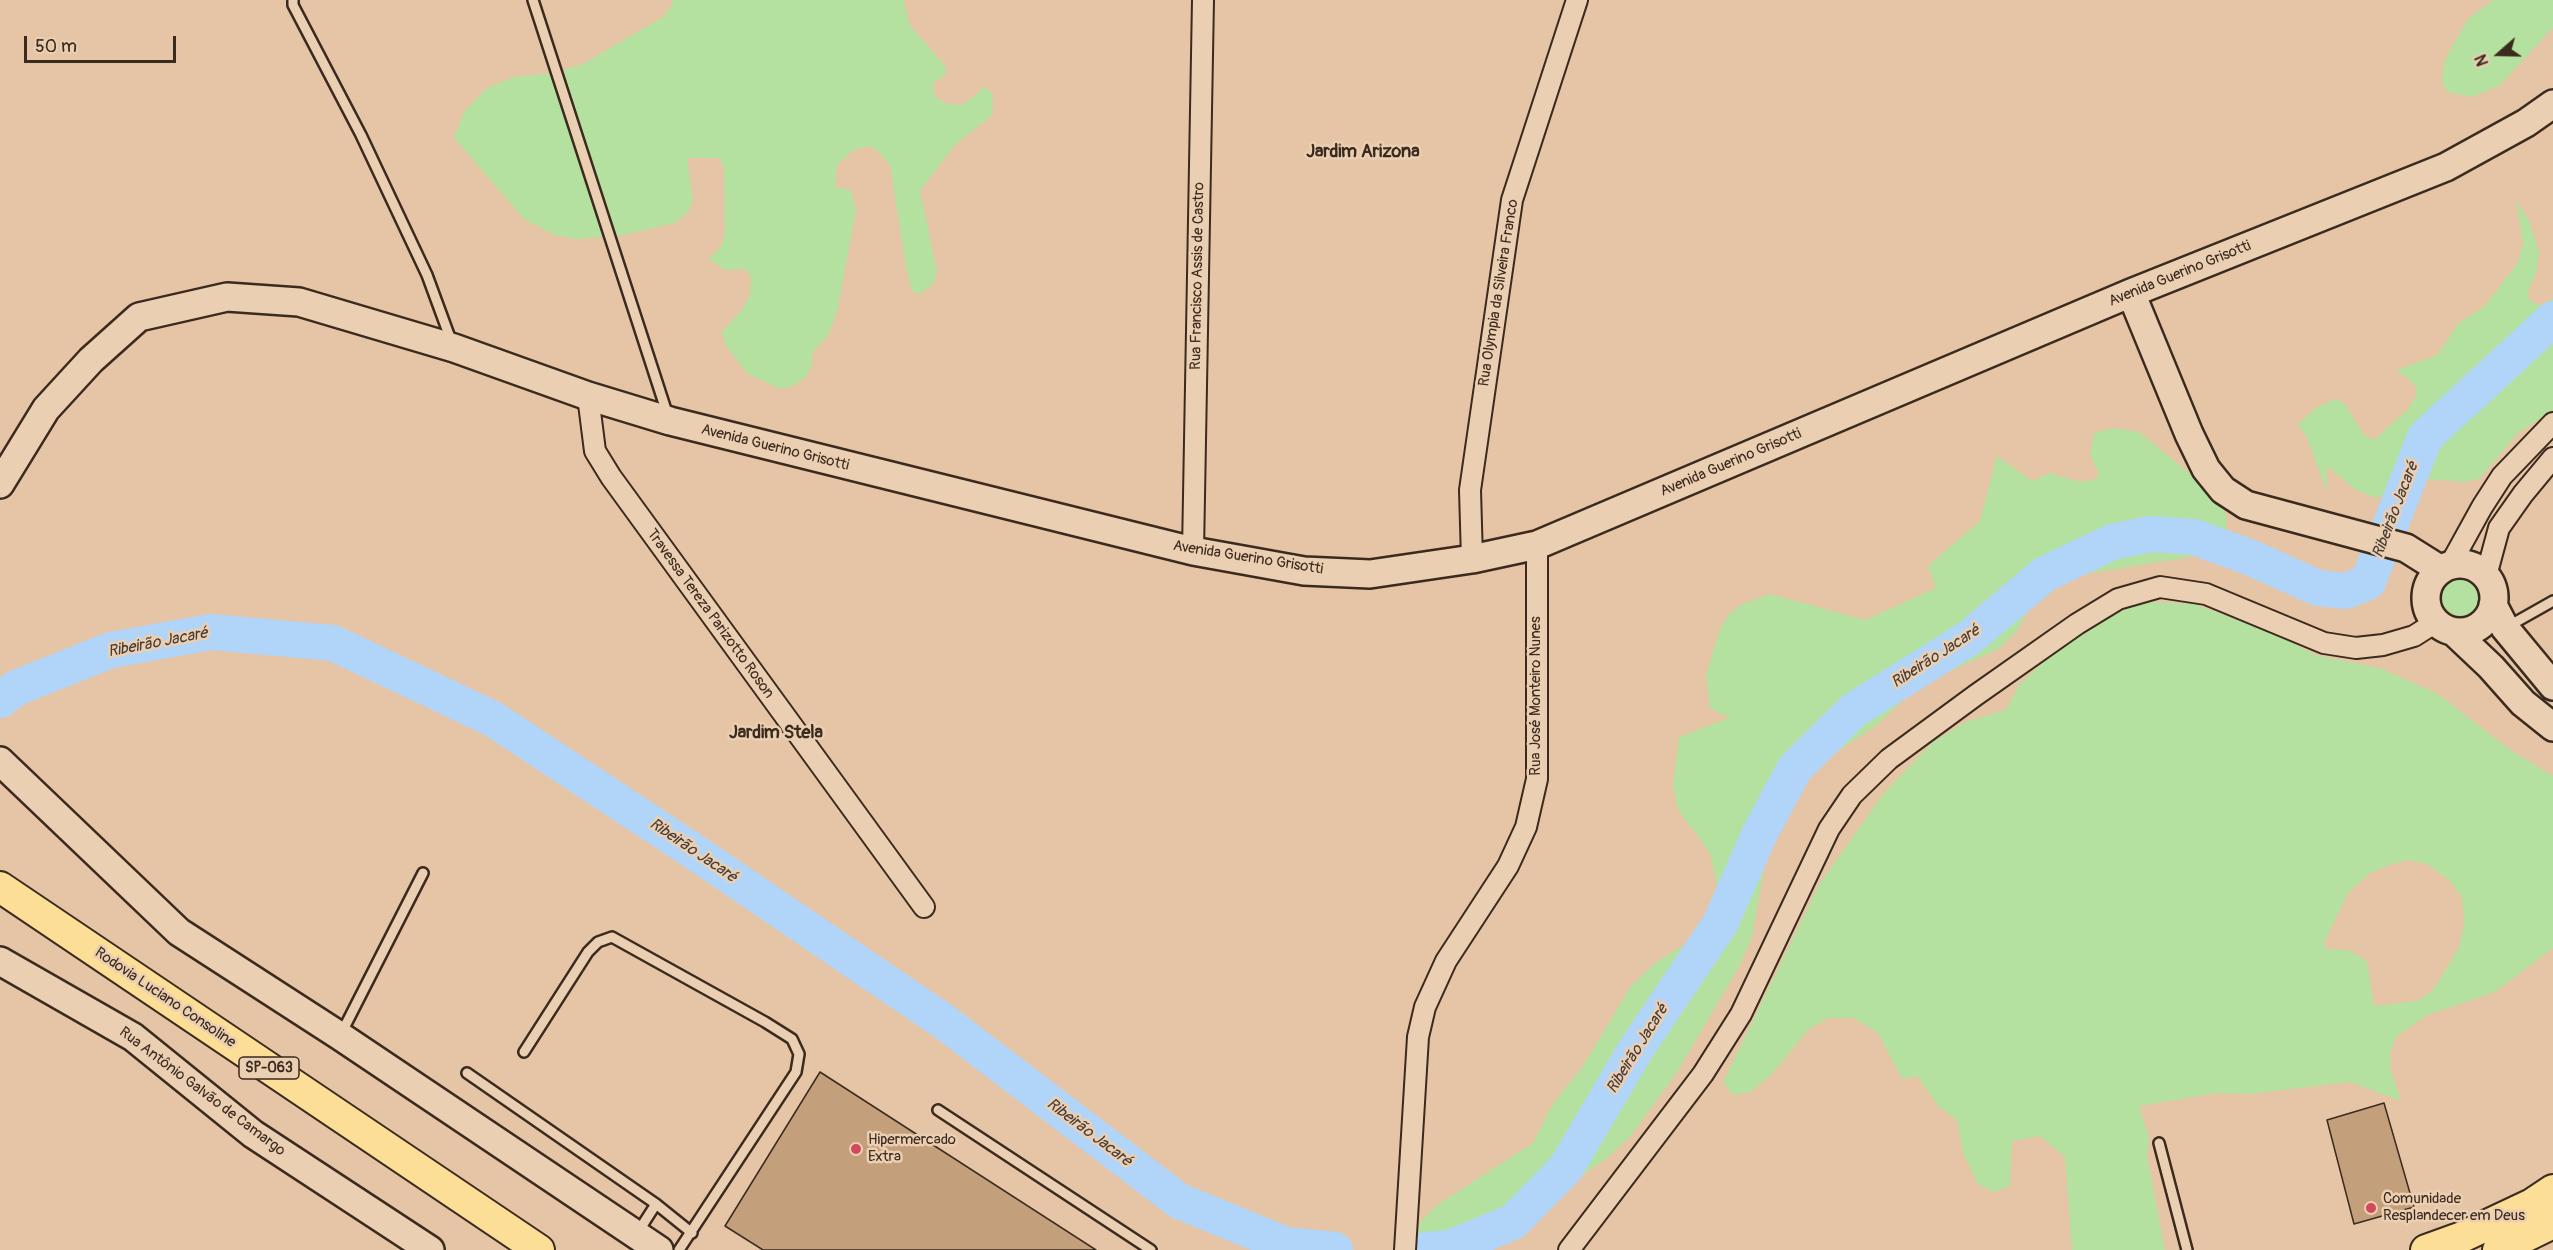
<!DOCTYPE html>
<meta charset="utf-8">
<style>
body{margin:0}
#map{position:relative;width:2553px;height:1250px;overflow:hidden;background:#e5c5a5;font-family:Pangolin,sans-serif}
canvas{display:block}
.north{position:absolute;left:2469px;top:24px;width:60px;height:60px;-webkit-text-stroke:4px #ebcfb2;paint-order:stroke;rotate:250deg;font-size:16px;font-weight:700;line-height:24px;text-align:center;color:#3b2a1e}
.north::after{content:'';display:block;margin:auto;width:21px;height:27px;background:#3b2a1e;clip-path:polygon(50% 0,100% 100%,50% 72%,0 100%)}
.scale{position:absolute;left:24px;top:36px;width:152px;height:27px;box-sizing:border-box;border:3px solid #3b2a1e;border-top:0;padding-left:8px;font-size:18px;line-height:21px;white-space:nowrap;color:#3b2a1e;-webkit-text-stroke:4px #ebcfb2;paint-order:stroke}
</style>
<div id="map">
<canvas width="2553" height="1250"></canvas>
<div class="north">N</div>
<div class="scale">50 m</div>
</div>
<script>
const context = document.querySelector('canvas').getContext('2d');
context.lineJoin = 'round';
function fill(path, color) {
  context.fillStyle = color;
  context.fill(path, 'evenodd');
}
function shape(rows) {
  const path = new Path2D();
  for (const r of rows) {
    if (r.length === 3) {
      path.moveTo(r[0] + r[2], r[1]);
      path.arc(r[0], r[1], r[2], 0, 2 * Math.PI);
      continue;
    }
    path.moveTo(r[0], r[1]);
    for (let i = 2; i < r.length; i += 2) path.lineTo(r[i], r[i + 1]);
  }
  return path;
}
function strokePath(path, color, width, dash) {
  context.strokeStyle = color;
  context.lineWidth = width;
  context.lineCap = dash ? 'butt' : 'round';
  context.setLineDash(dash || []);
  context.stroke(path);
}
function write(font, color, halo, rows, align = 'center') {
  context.font = font + ' Pangolin,sans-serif';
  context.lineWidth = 5;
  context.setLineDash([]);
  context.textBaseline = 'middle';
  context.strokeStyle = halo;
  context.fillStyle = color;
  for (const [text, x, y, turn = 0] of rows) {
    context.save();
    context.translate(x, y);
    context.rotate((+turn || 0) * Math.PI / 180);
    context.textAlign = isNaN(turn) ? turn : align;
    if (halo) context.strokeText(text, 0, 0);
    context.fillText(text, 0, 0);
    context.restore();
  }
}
fill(shape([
 [672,0,904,0,909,24,946,67,945,75,933,83,935,97,948,104,962,105,985,87,993,94,992,115,953,147,920,191,937,271,933,284,920,294,912,291,907,272,890,165,876,149,868,146,852,151,837,165,835,187,851,190,856,210,837,312,828,335,812,353,812,365,804,379,790,387,778,388,748,374,726,346,722,332,742,310,750,295,751,278,747,269,725,270,709,259,721,247,725,233,724,167,719,158,687,158,693,200,688,212,675,223,624,235,577,239,555,235,524,219,454,138,464,112,487,88,514,77,553,73,581,65,663,17,673,4],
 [2493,0,2553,0,2553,28,2499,86,2471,97,2447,92,2442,82,2444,61,2468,19],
 [2516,200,2529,221,2539,252,2537,270,2528,291,2529,300,2542,306,2553,298,2553,410,2518,433,2479,479,2464,482,2427,479,2376,498,2356,490,2327,466,2327,492,2306,435,2297,425,2317,407,2336,399,2344,403,2364,435,2374,440,2408,409,2416,396,2416,386,2397,370,2437,355,2459,323,2485,306,2518,262,2523,243],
 [2113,428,2139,432,2217,496,2227,517,2225,539,2215,549,2202,555,2085,574,2051,588,2030,605,2018,630,1999,649,1932,679,1905,698,1877,725,1822,762,1791,802,1778,827,1765,864,1752,937,1739,967,1677,1072,1630,1137,1606,1159,1503,1229,1449,1242,1426,1241,1416,1235,1421,1221,1437,1205,1533,1143,1552,1105,1583,1066,1631,986,1655,963,1693,939,1710,917,1718,890,1710,853,1678,810,1673,785,1679,737,1729,718,1710,708,1706,675,1720,629,1729,614,1743,604,1770,594,1865,620,1936,588,1928,566,1980,521,1997,456,2032,481,2050,473,2079,482,2094,480,2099,475,2090,454,2094,433],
 [2461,597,20],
 [2151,602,2194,604,2273,633,2316,655,2382,669,2438,694,2509,749,2553,776,2553,948,2495,992,2427,1015,2396,1037,2390,1052,2391,1071,2401,1101,2350,1082,2250,1094,2217,1093,2139,1106,2149,1138,2147,1156,2165,1250,2072,1250,2065,1157,2040,1136,2012,1141,2010,1186,1993,1192,1978,1184,1963,1153,1957,1120,1939,1107,1917,1076,1904,1079,1900,1075,1877,1032,1853,1018,1828,1018,1809,1029,1771,1075,1750,1092,1733,1095,1723,1082,1820,883,1884,793,1934,741,1968,721,2006,710,2019,685,2058,648,2091,624,2123,608],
 [2409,860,2427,864,2449,880,2462,897,2464,922,2459,948,2432,991,2418,1001,2374,1006,2367,961,2348,950,2326,949,2324,943,2348,893,2370,873,2395,863]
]), '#b4e19f');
strokePath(shape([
 [0,700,16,688,111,650,211,632,333,643,493,719,696,853,943,1021,1179,1201,1286,1245,1335,1250],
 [1426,1250,1450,1248,1513,1222,1566,1168,1636,1049,1720,924,1760,833,1795,768,1854,710,1969,638,2045,574,2112,542,2151,534,2194,537,2249,557,2318,588,2346,591,2368,582,2425,437,2553,319]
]), '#b1d4f9', 36);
const building = shape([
 [820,1072,1096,1250,763,1250,725,1226,820,1072],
 [2384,1103,2414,1207,2354,1224,2327,1120,2384,1103]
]);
fill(building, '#c39f7b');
strokePath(building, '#3b2a1e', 1.5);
const lane = shape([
 [293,0,293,5,361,135,427,275,452,343],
 [533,0,668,416],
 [2507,627,2553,601],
 [341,1034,423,873],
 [524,1052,588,952,598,942,612,937,765,1022,792,1039,799,1054,796,1072,679,1250],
 [467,1073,656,1204,692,1233],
 [938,1110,1151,1250],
 [2159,1143,2187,1250],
 [638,1232,656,1204]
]);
const street = shape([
 [588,396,595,451,611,477,924,907],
 [1193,551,1203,0],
 [1472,559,1470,490,1512,200,1577,0],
 [2450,565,2482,507,2502,476,2553,423],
 [2486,576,2499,528,2523,494,2553,458],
 [1405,1250,1418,1037,1425,1007,1446,961,1508,866,1526,827,1537,779,1537,545],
 [1569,1250,1703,1074,1741,1014,1829,829,1852,795,1889,759,1976,695,2077,624,2118,599,2160,587,2206,594,2324,643,2356,648,2383,645,2414,636,2436,622]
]);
const secondary = shape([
 [2131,293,2189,434,2206,469,2223,490,2246,505,2406,548,2441,570],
 [0,484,46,409,91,360,139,317,227,297,299,302,454,348,588,396,670,421,1193,551,1304,571,1370,574,1472,559,1537,545,2131,293,2446,167,2526,123,2553,104],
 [2460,598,34],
 [2493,605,2505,628,2553,686],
 [2454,632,2491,667,2523,703,2553,727],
 [0,761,179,932,340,1036,659,1250],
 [0,961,133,1037,253,1134,430,1250]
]);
const primary = shape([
 [0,887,539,1250],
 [2426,1250,2462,1237,2532,1204,2553,1190],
 [2498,1250,2553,1223]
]);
strokePath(lane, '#3b2a1e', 14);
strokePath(street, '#3b2a1e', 24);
strokePath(secondary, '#3b2a1e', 32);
strokePath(primary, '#3b2a1e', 34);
strokePath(lane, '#ebcfb2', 9);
strokePath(street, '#ebcfb2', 20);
strokePath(secondary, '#ebcfb2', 27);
strokePath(primary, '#fcde96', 30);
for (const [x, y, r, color] of [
 [856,1149,6,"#d1495b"],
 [2371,1208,6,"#d1495b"]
]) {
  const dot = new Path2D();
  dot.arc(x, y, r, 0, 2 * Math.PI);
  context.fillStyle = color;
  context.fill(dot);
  strokePath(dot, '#ebcfb2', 2);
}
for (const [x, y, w] of [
 [269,1068,60]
]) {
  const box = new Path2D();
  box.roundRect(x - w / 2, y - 11, w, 22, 4.5);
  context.fillStyle = '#ebcfb2';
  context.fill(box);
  strokePath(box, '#3b2a1e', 1.5);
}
write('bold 14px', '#3b2a1e', null, [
 ["SP-063",269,1068]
]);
write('15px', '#3b2a1e', '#ebcfb2', [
 ["Avenida Guerino Grisotti",2180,274,-22],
 ["Rua Francisco Assis de Castro",1198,276,-89],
 ["Rua Olympia da Silveira Franco",1499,293,-81],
 ["Avenida Guerino Grisotti",775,448,14],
 ["Avenida Guerino Grisotti",1731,463,-23],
 ["Avenida Guerino Grisotti",1248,558,9],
 ["Travessa Tereza Parizotto Roson",710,614,54],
 ["Rua José Monteiro Nunes",1536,696,-90],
 ["Rodovia Luciano Consoline",165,998,34],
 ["Rua Antônio Galvão de Camargo",202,1092,37]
]);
write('15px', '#3b2a1e', '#ebcfb2', [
 ["Hipermercado",868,1140],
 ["Extra",868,1157],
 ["Comunidade",2383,1199],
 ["Resplandecer em Deus",2383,1216]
], 'left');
write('italic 16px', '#473b34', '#ebcfb2', [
 ["Ribeirão Jacaré",2396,510,-69],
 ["Ribeirão Jacaré",158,643,-11],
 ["Ribeirão Jacaré",1936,657,-33],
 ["Ribeirão Jacaré",693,851,34],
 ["Ribeirão Jacaré",1638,1049,-58],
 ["Ribeirão Jacaré",1089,1133,37]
]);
write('bold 18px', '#3b2a1e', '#ebcfb2', [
 ["Jardim Arizona",1363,152],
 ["Jardim Stela",776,733]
]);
</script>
